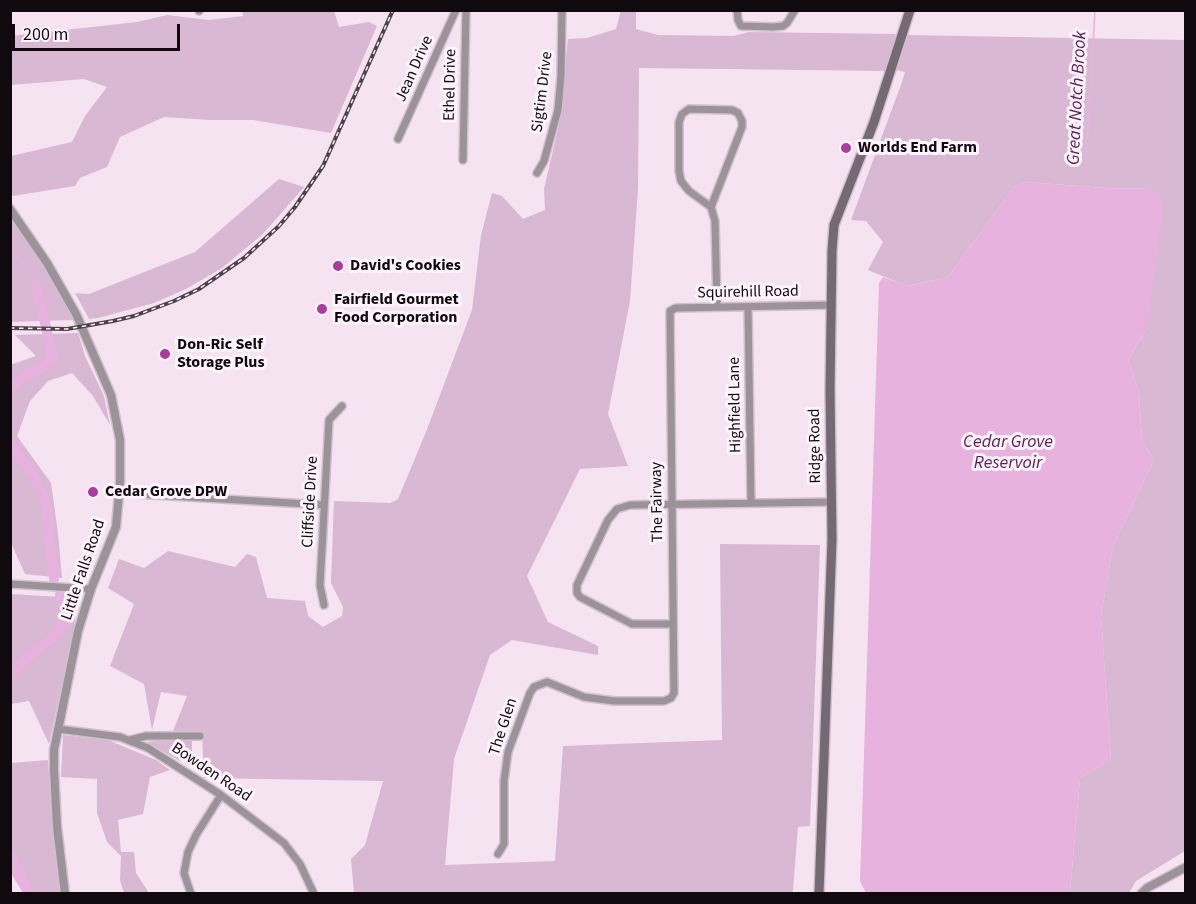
<!DOCTYPE html>
<style>
body{margin:0}
#map{position:relative;width:1196px;height:904px;overflow:hidden;background:#f6e3f2;font-family:"Source Sans 3",sans-serif}
canvas{display:block}
.frame{position:absolute;inset:0;border:12px solid #100a0f;pointer-events:none}
.scale{position:absolute;left:12px;top:24px;width:168px;height:27px;box-sizing:border-box;border:3px solid #100a0f;border-top:0;padding-left:8px;font-size:18px;line-height:21px;white-space:nowrap;color:#100a0f;-webkit-text-stroke:4px #fff3fc;paint-order:stroke}
</style>
<div id="map">
<canvas width="1196" height="904"></canvas>
<div class="frame"></div>
<div class="scale">200 m</div>
</div>
<script>
const context = document.querySelector('canvas').getContext('2d');
context.lineJoin = 'round';
function fill(path, color) {
  context.fillStyle = color;
  context.fill(path, 'evenodd');
}
function shape(rows) {
  const path = new Path2D();
  for (const r of rows) {
    path.moveTo(r[0], r[1]);
    for (let i = 2; i < r.length; i += 2) path.lineTo(r[i], r[i + 1]);
  }
  return path;
}
function strokePath(path, color, width, dash) {
  context.strokeStyle = color;
  context.lineWidth = width;
  context.lineCap = dash ? 'butt' : 'round';
  context.setLineDash(dash || []);
  context.stroke(path);
}
function write(font, color, halo, rows, align = 'center') {
  context.font = font + ' "Source Sans 3",sans-serif';
  context.lineWidth = 6;
  context.setLineDash([]);
  context.textBaseline = 'middle';
  context.strokeStyle = halo;
  context.fillStyle = color;
  for (const [text, x, y, turn = 0] of rows) {
    context.save();
    context.translate(x, y);
    context.rotate((+turn || 0) * Math.PI / 180);
    context.textAlign = isNaN(turn) ? turn : align;
    if (halo) context.strokeText(text, 0, 0);
    context.fillText(text, 0, 0);
    context.restore();
  }
}
fill(shape([
 [242,10,334,11,339,27,369,22,377,26,331,133,253,120,209,120,164,117,120,137,107,167,80,178,75,186,13,196,11,191,11,156,72,142,85,116,107,87,84,79,11,85,11,36,137,22,167,15,209,20,243,16],
 [621,10,636,11,636,29,658,35,733,36,749,32,896,34,887,71,639,68,638,188,630,301,608,414,628,466,580,469,527,576,548,622,598,646,598,655,512,640,490,655,454,759,445,865,555,861,563,746,722,740,720,544,820,545,810,826,798,827,793,890,792,893,354,893,351,859,365,845,383,781,204,778,202,733,173,731,187,696,161,692,152,730,144,684,110,666,134,604,108,588,119,559,144,568,168,551,235,567,247,554,256,557,267,598,305,601,308,616,323,627,342,616,343,607,331,583,334,501,390,503,398,499,426,432,472,310,481,235,492,193,502,196,523,219,545,210,544,189,559,124,568,39,587,38,616,29],
 [906,35,1185,40,1185,851,1136,881,1129,893,1070,893,1080,778,1111,760,1101,616,1113,546,1154,460,1142,441,1139,392,1128,360,1147,328,1151,189,1106,188,1025,182,1014,187,948,277,907,286,868,270,883,242,866,221,851,220,902,82,905,72,895,70],
 [279,179,304,187,263,234,222,268,186,289,154,303,98,318,89,319,75,293,89,294,195,252],
 [10,217,35,252,75,320,11,322],
 [78,333,85,356,104,396,110,425,93,396,72,373,48,381,30,401,17,436,51,483,58,533,62,578,25,574,11,543,10,365,36,356,15,335],
 [11,594,77,598,74,629,49,744,29,701,11,704],
 [63,735,108,740,156,760,170,770,150,777,143,814,118,820,121,852,134,852,136,873,149,893,124,893,120,880,121,856,107,842,97,813,97,779,61,777],
 [192,738,192,754,180,761,146,742],
 [48,760,53,831,60,893,23,893,11,873,11,763]
]), '#d8b8d2');
fill(shape([
 [1025,182,1106,188,1151,189,1159,194,1163,206,1147,328,1128,360,1139,392,1142,441,1154,460,1113,546,1101,616,1111,760,1080,778,1070,893,866,893,860,881,879,283,883,277,908,286,948,277,1014,187]
]), '#e7b3de');
strokePath(shape([
 [1085,187,1095,10],
 [10,247,25,266,36,287]
]), '#e7b3de', 1.5);
strokePath(shape([
 [36,287,46,327],
 [10,389,23,378,47,365,53,356,47,332],
 [10,443,30,471,43,495,47,509,54,579],
 [10,677,21,663,57,634,61,628,65,621,66,610,60,595],
 [10,855,30,894]
]), '#e7b3de', 10);
const minor = shape([
 [199,10,199,11],
 [737,10,738,20,741,26,773,27,783,26,787,23,795,10],
 [398,139,456,10],
 [463,160,466,10],
 [537,173,544,161,558,110,561,76,562,10],
 [711,207,742,127,742,121,738,113,732,110,689,109,682,114,679,122,679,171,681,181,689,191,711,207,715,221,717,307],
 [748,307,751,503],
 [120,493,324,505],
 [10,584,91,589],
 [324,605,320,585,329,420,342,406],
 [673,624,632,624,580,597,577,593,577,585,608,520,617,509,630,505,832,502],
 [58,729,120,737,148,748,221,795,284,843,300,864,314,894],
 [130,740,146,736,200,736],
 [498,854,504,844,504,781,508,752,530,693,534,687,547,682,584,697,614,701,664,701,671,698,674,693,670,311,676,308,832,305],
 [191,894,184,873,188,852,196,835,221,795]
]);
const tertiary = shape([
 [10,209,47,263,76,314,111,395,120,440,120,482,116,527,91,589,78,631,54,750,54,770,57,827,65,894],
 [1141,894,1147,888,1186,867]
]);
const secondary = shape([
 [819,894,832,539,830,390,832,251,834,225,874,122,910,10]
]);
strokePath(minor, '#d1c0ce', 10);
strokePath(tertiary, '#d1c0ce', 11);
strokePath(secondary, '#d1c0ce', 12);
strokePath(minor, '#9b9399', 7);
strokePath(tertiary, '#9b9399', 8);
strokePath(secondary, '#756a73', 9);
const rail = shape([
 [10,328,67,329,113,321,134,316,174,301,199,289,244,258,279,226,295,207,323,166,393,10]
]);
strokePath(rail, '#4b424a', 4);
strokePath(rail, '#fff3fc', 1.5, [4.5]);
for (const [x, y, r, color] of [
 [846,148,6,"#a93c9c"],
 [338,266,6,"#a93c9c"],
 [322,309,6,"#a93c9c"],
 [165,354,6,"#a93c9c"],
 [93,492,6,"#a93c9c"]
]) {
  const dot = new Path2D();
  dot.arc(x, y, r, 0, 2 * Math.PI);
  context.fillStyle = color;
  context.fill(dot);
  strokePath(dot, '#fff3fc', 2);
}
write('16px', '#100a0f', '#fff3fc', [
 ["Jean Drive",415,69,-66],
 ["Ethel Drive",451,85,-89],
 ["Sigtim Drive",543,92,-83],
 ["Squirehill Road",748,293,-1],
 ["Highfield Lane",736,405,-91],
 ["Ridge Road",816,446,-91],
 ["Cliffside Drive",311,502,-87],
 ["The Fairway",658,502,-91],
 ["Little Falls Road",84,570,-71],
 ["The Glen",504,727,-72],
 ["Bowden Road",211,773,34]
]);
write('bold 16px', '#100a0f', '#fff3fc', [
 ["Worlds End Farm",858,148],
 ["David's Cookies",350,266],
 ["Fairfield Gourmet",334,300],
 ["Food Corporation",334,318],
 ["Don-Ric Self",177,345],
 ["Storage Plus",177,363],
 ["Cedar Grove DPW",105,492]
], 'left');
write('italic 18px', '#5b1e54', '#fff3fc', [
 ["Great Notch Brook",1078,98,-87],
 ["Cedar Grove",1008,443],
 ["Reservoir",1008,464]
]);
</script>
